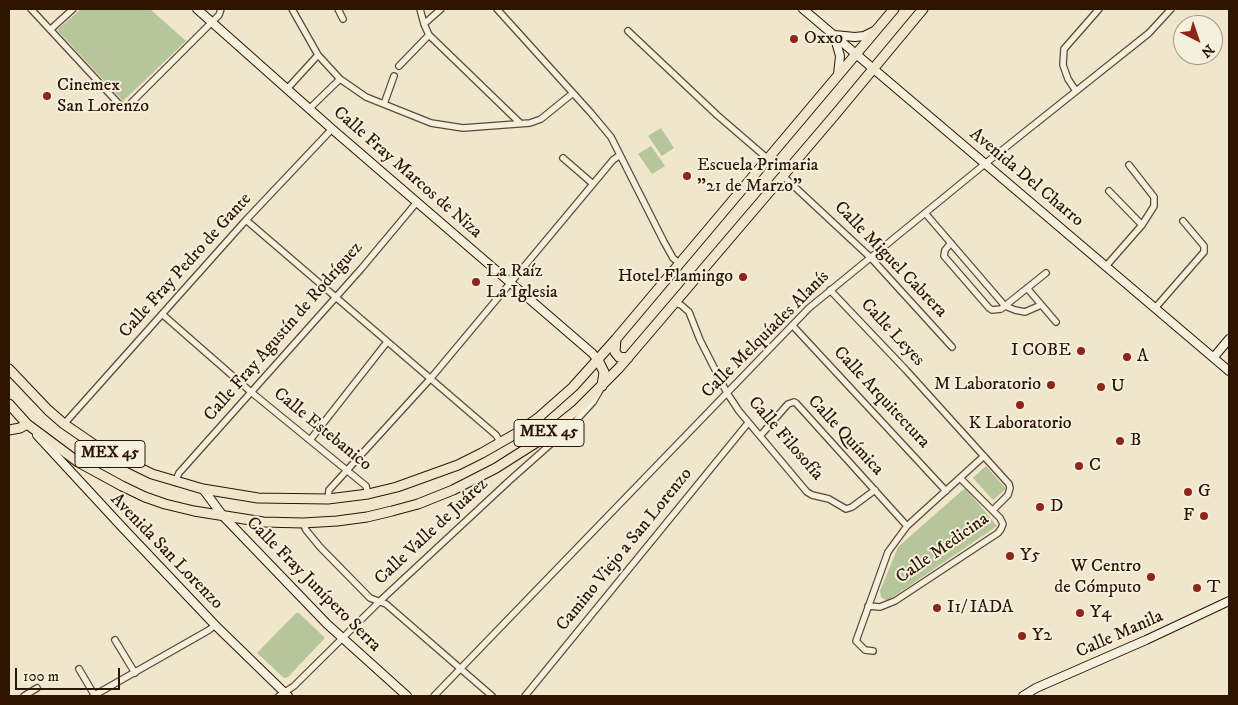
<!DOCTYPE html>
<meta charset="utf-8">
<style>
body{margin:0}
#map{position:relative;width:1238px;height:705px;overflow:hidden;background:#efe6cb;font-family:"IM FELL DW Pica",serif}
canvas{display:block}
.frame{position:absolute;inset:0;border:10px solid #2e1502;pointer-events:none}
.north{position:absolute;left:1173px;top:15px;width:50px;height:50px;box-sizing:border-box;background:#f5efdd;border:1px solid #a59885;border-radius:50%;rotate:139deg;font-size:14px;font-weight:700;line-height:20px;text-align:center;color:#2e1502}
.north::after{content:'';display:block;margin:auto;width:18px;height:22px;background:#8f2418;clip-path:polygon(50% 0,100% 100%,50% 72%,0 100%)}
.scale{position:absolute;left:15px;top:668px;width:105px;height:22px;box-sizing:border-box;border:2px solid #2e1502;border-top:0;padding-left:6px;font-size:15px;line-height:18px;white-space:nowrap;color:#2e1502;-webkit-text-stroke:4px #f5efdd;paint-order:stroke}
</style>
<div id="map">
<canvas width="1238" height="705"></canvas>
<div class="frame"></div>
<div class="north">N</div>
<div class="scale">100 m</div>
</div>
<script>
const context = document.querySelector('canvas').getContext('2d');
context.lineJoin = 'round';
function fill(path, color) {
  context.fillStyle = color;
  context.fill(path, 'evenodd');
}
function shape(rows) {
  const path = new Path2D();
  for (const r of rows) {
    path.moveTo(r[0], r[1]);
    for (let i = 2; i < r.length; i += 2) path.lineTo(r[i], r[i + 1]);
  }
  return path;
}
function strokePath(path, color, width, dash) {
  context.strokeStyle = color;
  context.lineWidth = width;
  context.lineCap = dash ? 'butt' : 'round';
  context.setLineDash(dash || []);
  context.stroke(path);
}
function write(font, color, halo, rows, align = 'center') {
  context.font = font + ' "IM FELL DW Pica",serif';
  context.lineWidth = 4;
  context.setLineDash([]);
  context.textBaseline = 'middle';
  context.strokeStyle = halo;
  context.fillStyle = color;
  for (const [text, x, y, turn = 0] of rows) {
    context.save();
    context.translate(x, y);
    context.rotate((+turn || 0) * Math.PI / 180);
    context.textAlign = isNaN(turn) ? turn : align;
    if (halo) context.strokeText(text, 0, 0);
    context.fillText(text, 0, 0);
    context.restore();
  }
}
fill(shape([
 [81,9,150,9,186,41,123,101,57,30],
 [661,128,674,148,662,156,648,136],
 [651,146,665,166,652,174,638,154],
 [986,466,1006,489,993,500,973,478],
 [965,488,997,526,887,601,881,597,880,591,898,547],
 [296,613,299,613,325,638,288,677,284,678,257,653]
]), '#b6c69a');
const street = shape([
 [31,9,119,104,125,107,128,106,219,15,221,9],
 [292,9,318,55,340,79,366,97,431,123,463,128,530,123,541,119,573,93],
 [338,9,343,19],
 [420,9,424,24,429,35,520,123],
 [497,9,591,113,611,137,664,242,673,258,680,264],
 [424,24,441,9],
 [51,29,73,9],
 [628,31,717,115,768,159],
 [399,66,429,35],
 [287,89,318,55],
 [1076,91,1068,79,1063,65,1064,49,1099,9],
 [384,104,394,76],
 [309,109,340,79],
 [563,158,593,184],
 [783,176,871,258,952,347],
 [1109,191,1142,225],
 [925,213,1005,306,1015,310,1025,312,1041,305],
 [246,220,496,435,501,443],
 [951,243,945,250,944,256,989,308,992,310,1001,309,1046,273],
 [1107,265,1142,225,1154,206,1154,197,1129,165],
 [1027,288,1056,322],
 [830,290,906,370,1009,484,1010,488,1008,495,993,510],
 [675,303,681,305,689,312,700,340,727,393,739,411,807,492,812,495,829,499,846,509,852,507,875,490],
 [1156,307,1204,252,1204,246,1183,221],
 [162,314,251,392,366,486,368,494],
 [793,326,946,491],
 [64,424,246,220,332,129],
 [760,436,788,404,794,402,796,403,907,526],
 [310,440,387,342],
 [175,482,179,473,361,269,417,202],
 [328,499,329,490,431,378,593,184,613,160,620,155],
 [303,523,306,530,320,547,370,598,386,604,492,696],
 [868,606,880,607,895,601,998,533,1001,529,1003,524,1000,518,960,478],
 [115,640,135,673],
 [873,651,865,650,856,641,888,552,907,526,984,456],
 [79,669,95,696],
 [24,696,37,688],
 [93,696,209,630,215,625],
 [279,696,294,686,380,601,509,481,571,426,593,402,600,390],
 [434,696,809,308,986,163,1149,33,1171,9],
 [525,696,748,423]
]);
const secondary = shape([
 [197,9,332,129,592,353,598,360],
 [803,9,1229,371],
 [838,75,840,56,834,35,855,37,864,36,876,30],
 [1214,357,1229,339],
 [37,435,122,527,215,625,288,696],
 [203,489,223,516,327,624,407,696],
 [1023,696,1036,688,1146,640,1229,601]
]);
const primary = shape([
 [616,339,615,352,619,357,628,358],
 [598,360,604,372,602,386],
 [9,369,48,410,64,424,99,448,152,474,203,489,258,498,328,499,368,494,397,487,458,465,482,453,517,433,538,418,573,387,616,339,894,9],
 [9,404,27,424,78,462,122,486,145,497,165,504,194,511,263,522,303,523,337,521,367,517,392,511,418,504,453,490,496,468,537,442,578,409,619,368,834,116,923,9],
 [9,430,20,428,27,424]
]);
strokePath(street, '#5e4934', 8);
strokePath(secondary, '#2e1502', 10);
strokePath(primary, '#2e1502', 11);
strokePath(street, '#f5efdd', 5.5);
strokePath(secondary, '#f5efdd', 8);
strokePath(primary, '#efe6cb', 9);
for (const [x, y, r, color] of [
 [794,39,5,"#8f2418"],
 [47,96,5,"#8f2418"],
 [687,176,5,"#8f2418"],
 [743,277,5,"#8f2418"],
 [476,282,5,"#8f2418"],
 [1081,351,5,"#8f2418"],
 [1127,357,5,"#8f2418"],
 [1051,385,5,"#8f2418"],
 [1101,387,5,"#8f2418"],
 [1020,405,5,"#8f2418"],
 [1120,441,5,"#8f2418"],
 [1079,466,5,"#8f2418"],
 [1188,492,5,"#8f2418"],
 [1040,507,5,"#8f2418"],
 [1204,516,5,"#8f2418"],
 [1010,556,5,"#8f2418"],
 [1151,577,5,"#8f2418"],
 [1197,588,5,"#8f2418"],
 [937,608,5,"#8f2418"],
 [1080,613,5,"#8f2418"],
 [1022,636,5,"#8f2418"]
]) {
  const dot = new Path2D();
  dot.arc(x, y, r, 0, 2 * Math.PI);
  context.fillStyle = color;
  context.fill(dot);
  strokePath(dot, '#f5efdd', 2);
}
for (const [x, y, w] of [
 [549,433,70],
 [110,454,70]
]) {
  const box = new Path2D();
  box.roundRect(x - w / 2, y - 13.5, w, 27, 4);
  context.fillStyle = '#f5efdd';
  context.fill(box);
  strokePath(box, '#2e1502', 1);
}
write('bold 16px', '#2e1502', null, [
 ["MEX 45",549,433],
 ["MEX 45",110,454]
]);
write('18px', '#2e1502', '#f5efdd', [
 ["Oxxo",804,39],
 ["Cinemex",57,86],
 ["San Lorenzo",57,107],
 ["Escuela Primaria",697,166],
 ["\"21 de Marzo\"",697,187],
 ["La Raíz",486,272],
 ["La Iglesia",486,293],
 ["Hotel Flamingo",733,277,"right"],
 ["I COBE",1071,351,"right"],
 ["A",1137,357],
 ["M Laboratorio",1041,385,"right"],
 ["U",1111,387],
 ["K Laboratorio",1020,424,"center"],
 ["B",1130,441],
 ["C",1089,466],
 ["G",1198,492],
 ["D",1050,507],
 ["F",1194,516,"right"],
 ["Y5",1020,556],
 ["W Centro",1141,567,"right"],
 ["de Cómputo",1141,588,"right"],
 ["T",1207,588],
 ["I1/ IADA",947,608],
 ["Y4",1090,613],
 ["Y2",1032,636]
], 'left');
write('18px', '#2e1502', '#f5efdd', [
 ["Calle Fray Marcos de Niza",407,173,41],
 ["Avenida Del Charro",1026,178,40],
 ["Calle Miguel Cabrera",890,260,46],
 ["Calle Fray Pedro de Gante",186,266,-48],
 ["Calle Fray Agustín de Rodríguez",284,332,-49],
 ["Calle Leyes",892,333,47],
 ["Calle Melquíades Alanís",766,335,-45],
 ["Calle Arquitectura",881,398,47],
 ["Calle Estebanico",322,430,39],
 ["Calle Química",845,436,47],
 ["Calle Filosofía",785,439,49],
 ["Calle Valle de Juárez",432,532,-43],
 ["Calle Medicina",943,549,-35],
 ["Camino Viejo a San Lorenzo",625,550,-51],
 ["Avenida San Lorenzo",166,552,46],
 ["Calle Fray Junípero Serra",313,585,45],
 ["Calle Manila",1120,635,-24]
]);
</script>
